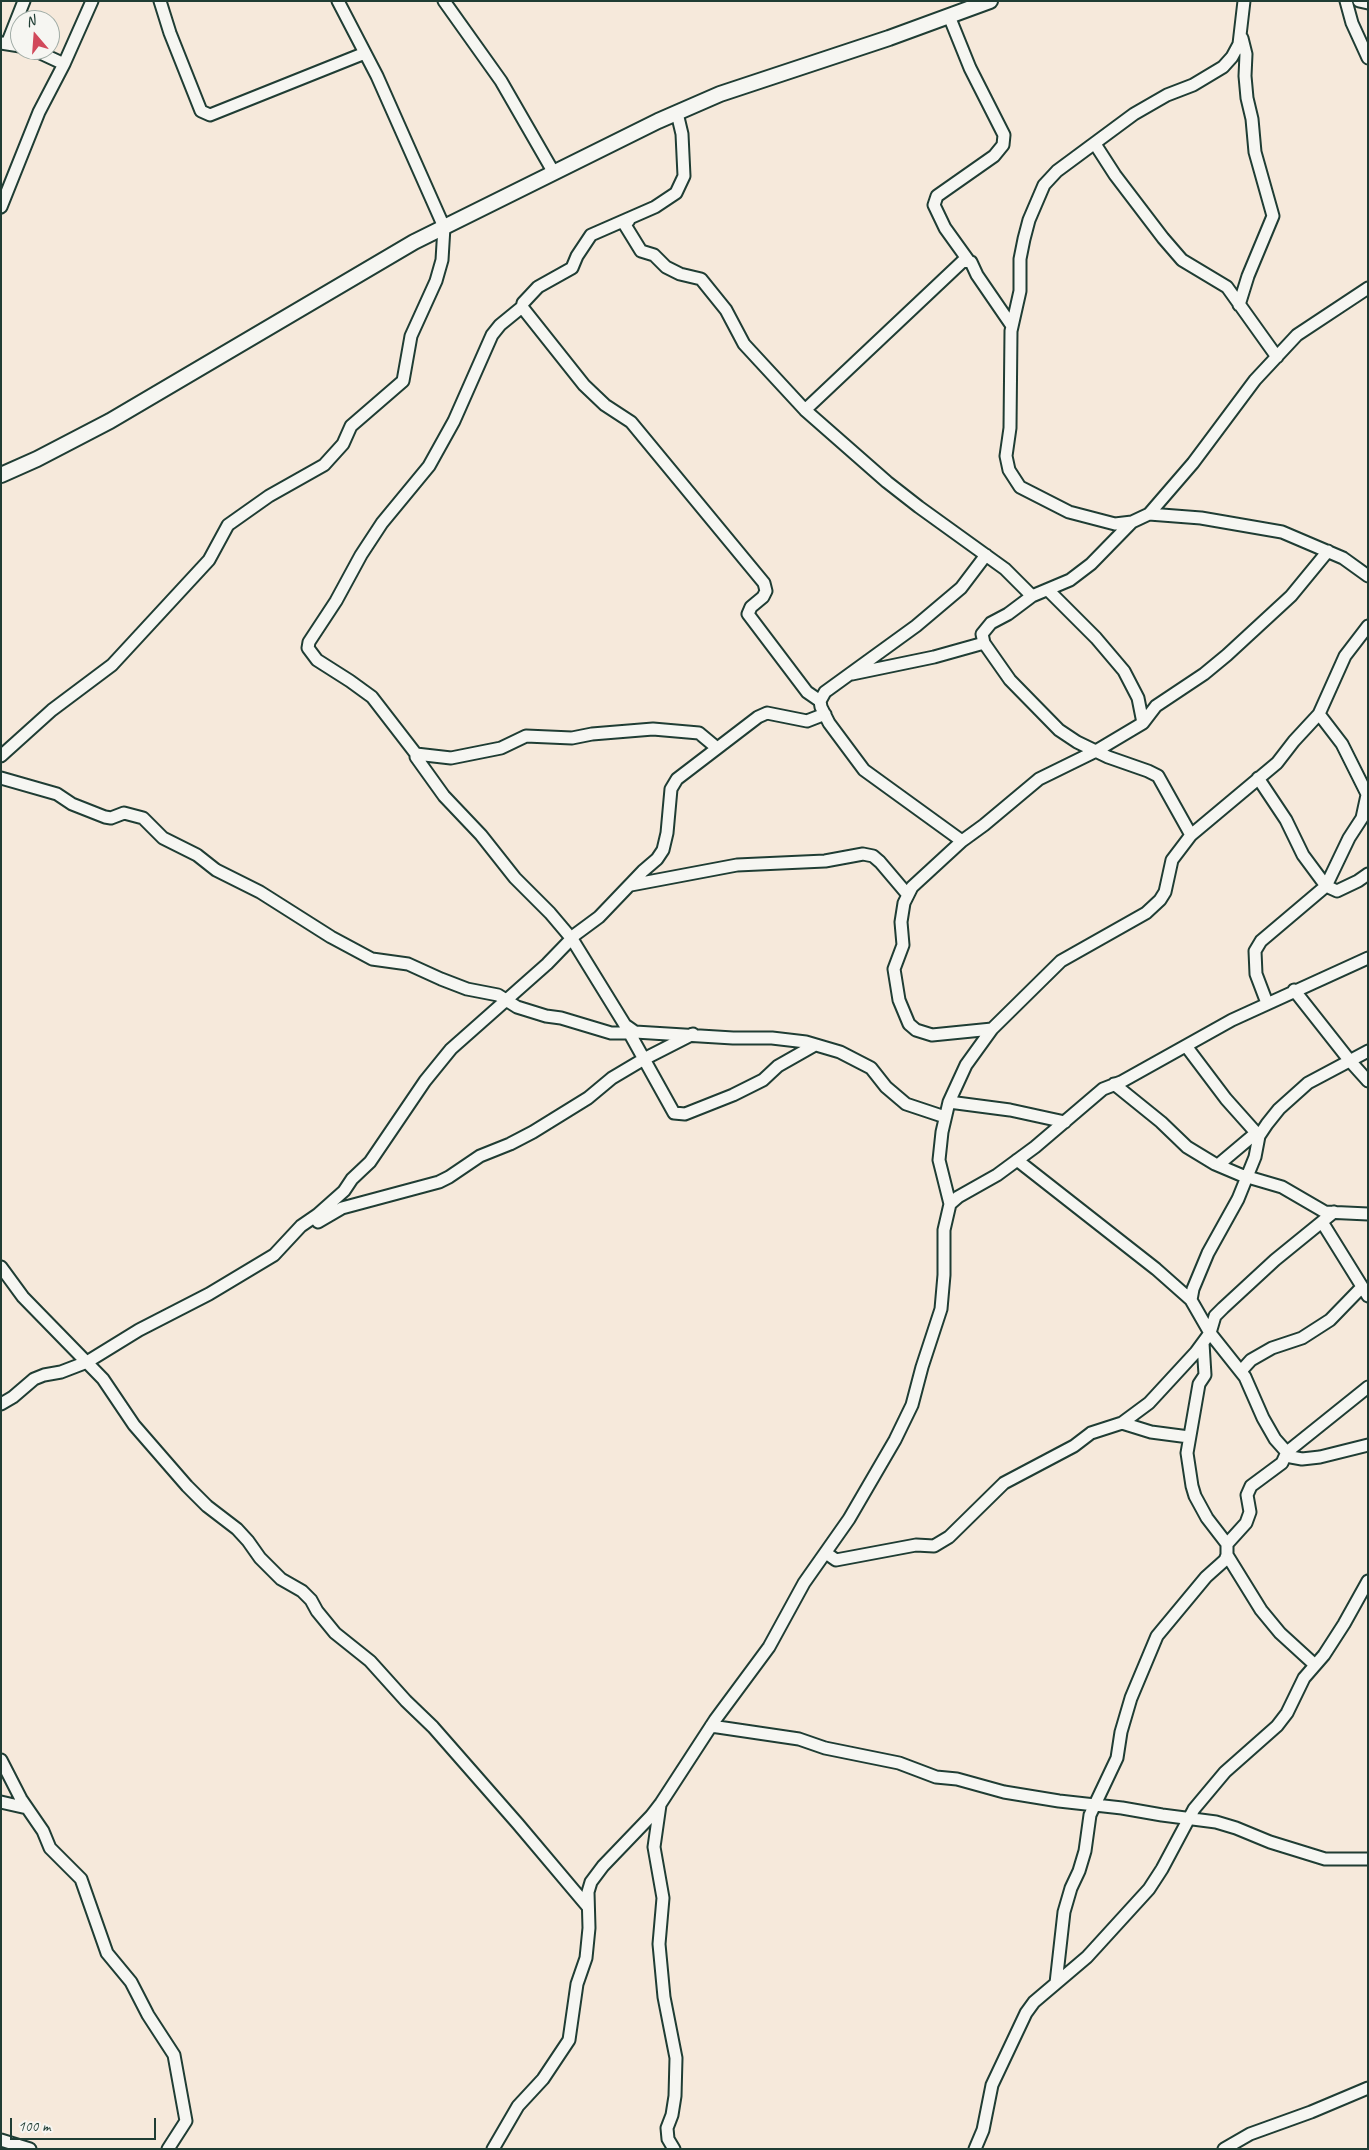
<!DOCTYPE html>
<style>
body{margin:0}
#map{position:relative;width:1369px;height:2150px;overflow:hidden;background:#f6e9db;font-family:Caveat,sans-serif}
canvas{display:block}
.frame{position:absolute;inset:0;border:2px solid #1f3d34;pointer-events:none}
.north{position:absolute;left:10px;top:10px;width:50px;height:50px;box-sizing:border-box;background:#f6f6f2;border:1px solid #a0aca6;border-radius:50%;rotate:342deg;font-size:14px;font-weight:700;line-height:20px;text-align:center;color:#1f3d34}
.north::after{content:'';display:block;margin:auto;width:18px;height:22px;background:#d1495b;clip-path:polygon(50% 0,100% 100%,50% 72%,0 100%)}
.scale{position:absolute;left:10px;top:2118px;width:146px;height:22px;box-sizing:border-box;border:2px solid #1f3d34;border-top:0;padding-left:6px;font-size:15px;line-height:18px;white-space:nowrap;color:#1f3d34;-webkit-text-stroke:4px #f6f6f2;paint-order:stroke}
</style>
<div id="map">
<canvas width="1369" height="2150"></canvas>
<div class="frame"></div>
<div class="north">N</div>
<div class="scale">100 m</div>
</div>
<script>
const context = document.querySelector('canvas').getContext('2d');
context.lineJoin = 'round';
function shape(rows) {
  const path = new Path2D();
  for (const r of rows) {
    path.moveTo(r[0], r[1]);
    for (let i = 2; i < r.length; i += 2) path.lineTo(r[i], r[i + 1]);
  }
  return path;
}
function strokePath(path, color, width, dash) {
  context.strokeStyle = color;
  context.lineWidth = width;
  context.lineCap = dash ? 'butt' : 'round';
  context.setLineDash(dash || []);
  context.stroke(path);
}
const minor = shape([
 [160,1,170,33,201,111,210,115,365,53],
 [444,1,501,81,554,173],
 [1346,1,1352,23,1368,58],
 [1359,1,1368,3],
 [949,16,970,68,1004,135,1003,145,994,156,937,196,934,205,945,228,968,260],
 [1,43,20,46],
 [7,44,24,1],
 [34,50,64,64],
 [677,113,682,134,684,176,676,193,655,207,591,235,577,256,572,268,538,287,523,303,522,307,584,385,605,405,631,422,764,583,766,591,763,597,751,607,748,614,807,692,820,701],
 [1095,144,1115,175,1163,238,1182,260,1227,287,1277,357],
 [1,207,39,112,64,64,92,1],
 [629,220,625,225,641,251,654,255,666,267,680,274,701,279,726,310,744,344,805,410,887,482,919,507,1005,569,1032,596],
 [1239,305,1248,276,1273,216,1255,152,1252,119,1247,98,1245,76,1246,54,1242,38],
 [522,307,500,325,492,335,454,421,429,466,382,523,361,555,336,601,309,642,308,648,317,660,350,681,372,697,416,754,416,757,444,796,481,835,515,878,550,913,572,939,625,1025,674,1113,685,1114,733,1095,763,1080,778,1066,815,1045],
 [805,410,963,261,971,262,977,275,1012,326],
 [1149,514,1201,518,1282,532,1343,558,1368,576],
 [1132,522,1115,524,1069,512,1020,487,1009,470,1006,456,1010,428,1011,331,1020,291,1020,259,1024,239,1029,220,1044,185,1057,171,1134,114,1167,95,1193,85,1223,67,1232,57,1239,44,1244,1],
 [1048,590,1096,638,1124,671,1138,698,1143,723],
 [852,674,934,657,984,643],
 [1319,714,1342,744,1368,796],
 [416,754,451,758,501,748,526,736,572,738,592,734,653,729,699,733,717,748],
 [1,756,52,710,112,665,209,560,228,525,269,496,324,465,343,444,351,426,403,381,411,336,436,281,442,260,444,227,377,76,338,1],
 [1,778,57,794,72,804,105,817,111,818,124,813,143,818,163,838,197,855,216,870,260,892,331,937,372,959,408,964,441,979,467,989,498,995,517,1007,546,1016,561,1018,611,1033,629,1033],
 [1258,778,1286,820,1303,855,1326,886,1337,891,1358,881,1368,874],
 [1191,835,1158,776,1148,771,1108,757,1077,742,1059,730,1010,680,984,643,982,634,991,623,1008,614,1032,596,1070,580,1091,564,1132,522,1149,514,1193,463,1255,380,1297,335,1368,288],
 [962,841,864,770,829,723,821,707,820,701,825,692,916,626,961,588,986,555],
 [631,885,737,865,825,861,863,854,873,856,880,862,908,895],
 [1294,990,1350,1061,1368,1081],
 [1267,1003,1256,974,1255,951,1261,941,1326,886,1349,838,1362,818,1367,795],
 [625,1025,635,1032,733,1038,772,1038,806,1042,840,1052,871,1068,886,1087,906,1104,945,1117],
 [992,1029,932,1035,916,1030,909,1024,899,1000,894,969,903,945,901,922,904,903,912,887,962,841,984,825,1039,779,1096,751,1143,723,1156,706,1204,674,1227,655,1291,596,1328,551],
 [1186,1046,1226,1099,1259,1136],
 [1368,1051,1308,1083,1279,1109,1267,1124,1259,1136,1255,1157,1238,1199,1208,1253,1193,1289,1191,1300,1210,1333,1245,1377,1263,1418,1275,1439,1291,1457,1302,1459,1320,1457,1368,1445],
 [1114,1084,1161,1122,1187,1147,1215,1164,1241,1175,1282,1187,1325,1212,1368,1214],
 [949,1102,1010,1110,1065,1122],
 [1017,1160,1156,1269,1191,1300],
 [1218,1165,1256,1133],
 [950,1204,939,1160,942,1132,949,1102,966,1065,992,1029,1061,961,1146,913,1160,900,1165,892,1172,860,1191,835,1277,763,1294,741,1319,714,1345,656,1368,626],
 [318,1222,342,1208,439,1182,449,1177,480,1156,510,1144,533,1132,588,1098,612,1078,644,1059,693,1034],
 [1322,1222,1368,1296],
 [1,1267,23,1297,103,1379,134,1425,187,1486,207,1506,237,1529,248,1541,260,1558,281,1579,302,1591,311,1600,317,1611,335,1633,370,1661,406,1701,433,1727,518,1824,588,1907],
 [1203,1343,1205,1375,1199,1384,1187,1453,1192,1486,1195,1496,1207,1518,1227,1544],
 [1241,1371,1251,1360,1272,1348,1302,1338,1330,1320,1362,1287],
 [1,1404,13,1397,34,1379,44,1375,61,1372,87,1362,139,1330,209,1294,274,1255,301,1226,317,1215,344,1191,352,1179,370,1162,425,1081,451,1049,547,964,576,934,599,917,643,871,657,859,663,850,667,833,671,789,677,779,758,717,767,713,807,721,825,714],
 [1122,1423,1151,1432,1189,1437],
 [826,1553,836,1560,916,1545,934,1546,949,1537,1004,1483,1074,1446,1091,1433,1122,1423,1149,1403,1196,1352,1210,1333,1215,1316,1223,1308,1275,1260,1334,1212],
 [1227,1555,1261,1610,1280,1633,1315,1665],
 [711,1726,799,1739,825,1748,899,1763,936,1777,957,1779,1004,1792,1059,1801,1122,1808,1162,1815,1216,1822,1236,1828,1270,1842,1325,1859,1368,1859],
 [1,1760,21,1799,43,1831,50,1848,81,1879,107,1953,131,1982,148,2015,174,2055,186,2121,168,2149],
 [1,1802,27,1808],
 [660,1805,654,1847,663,1898,659,1944,664,1997,676,2058,675,2096,672,2115,667,2128,668,2139,674,2149],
 [1056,1983,1064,1912,1071,1888,1079,1871,1085,1851,1090,1815,1117,1758,1121,1732,1131,1698,1157,1636,1206,1577,1225,1560,1227,1555,1227,1544,1246,1523,1250,1512,1247,1495,1251,1486,1282,1463,1287,1452,1368,1387],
 [1,2140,30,2149],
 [493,2149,518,2106,543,2079,569,2040,577,1984,586,1958,589,1928,588,1892,591,1882,603,1866,651,1816,661,1803,715,1720,769,1647,804,1583,849,1519,895,1440,912,1405,922,1367,941,1309,944,1275,944,1230,950,1204,958,1197,997,1175,1035,1147,1103,1089,1121,1082,1232,1020,1368,958],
 [975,2149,983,2130,992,2085,1026,2013,1034,2002,1087,1957,1149,1889,1162,1869,1194,1809,1225,1772,1277,1726,1287,1713,1304,1678,1324,1655,1344,1624,1368,1581],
 [1224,2149,1250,2134,1311,2112,1368,2088]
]);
const tertiary = shape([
 [1,475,37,459,110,421,414,242,658,121,720,94,889,38,990,1]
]);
strokePath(minor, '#1f3d34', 15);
strokePath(tertiary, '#1f3d34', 18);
strokePath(minor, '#f6f6f2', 11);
strokePath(tertiary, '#f6f6f2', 14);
</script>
